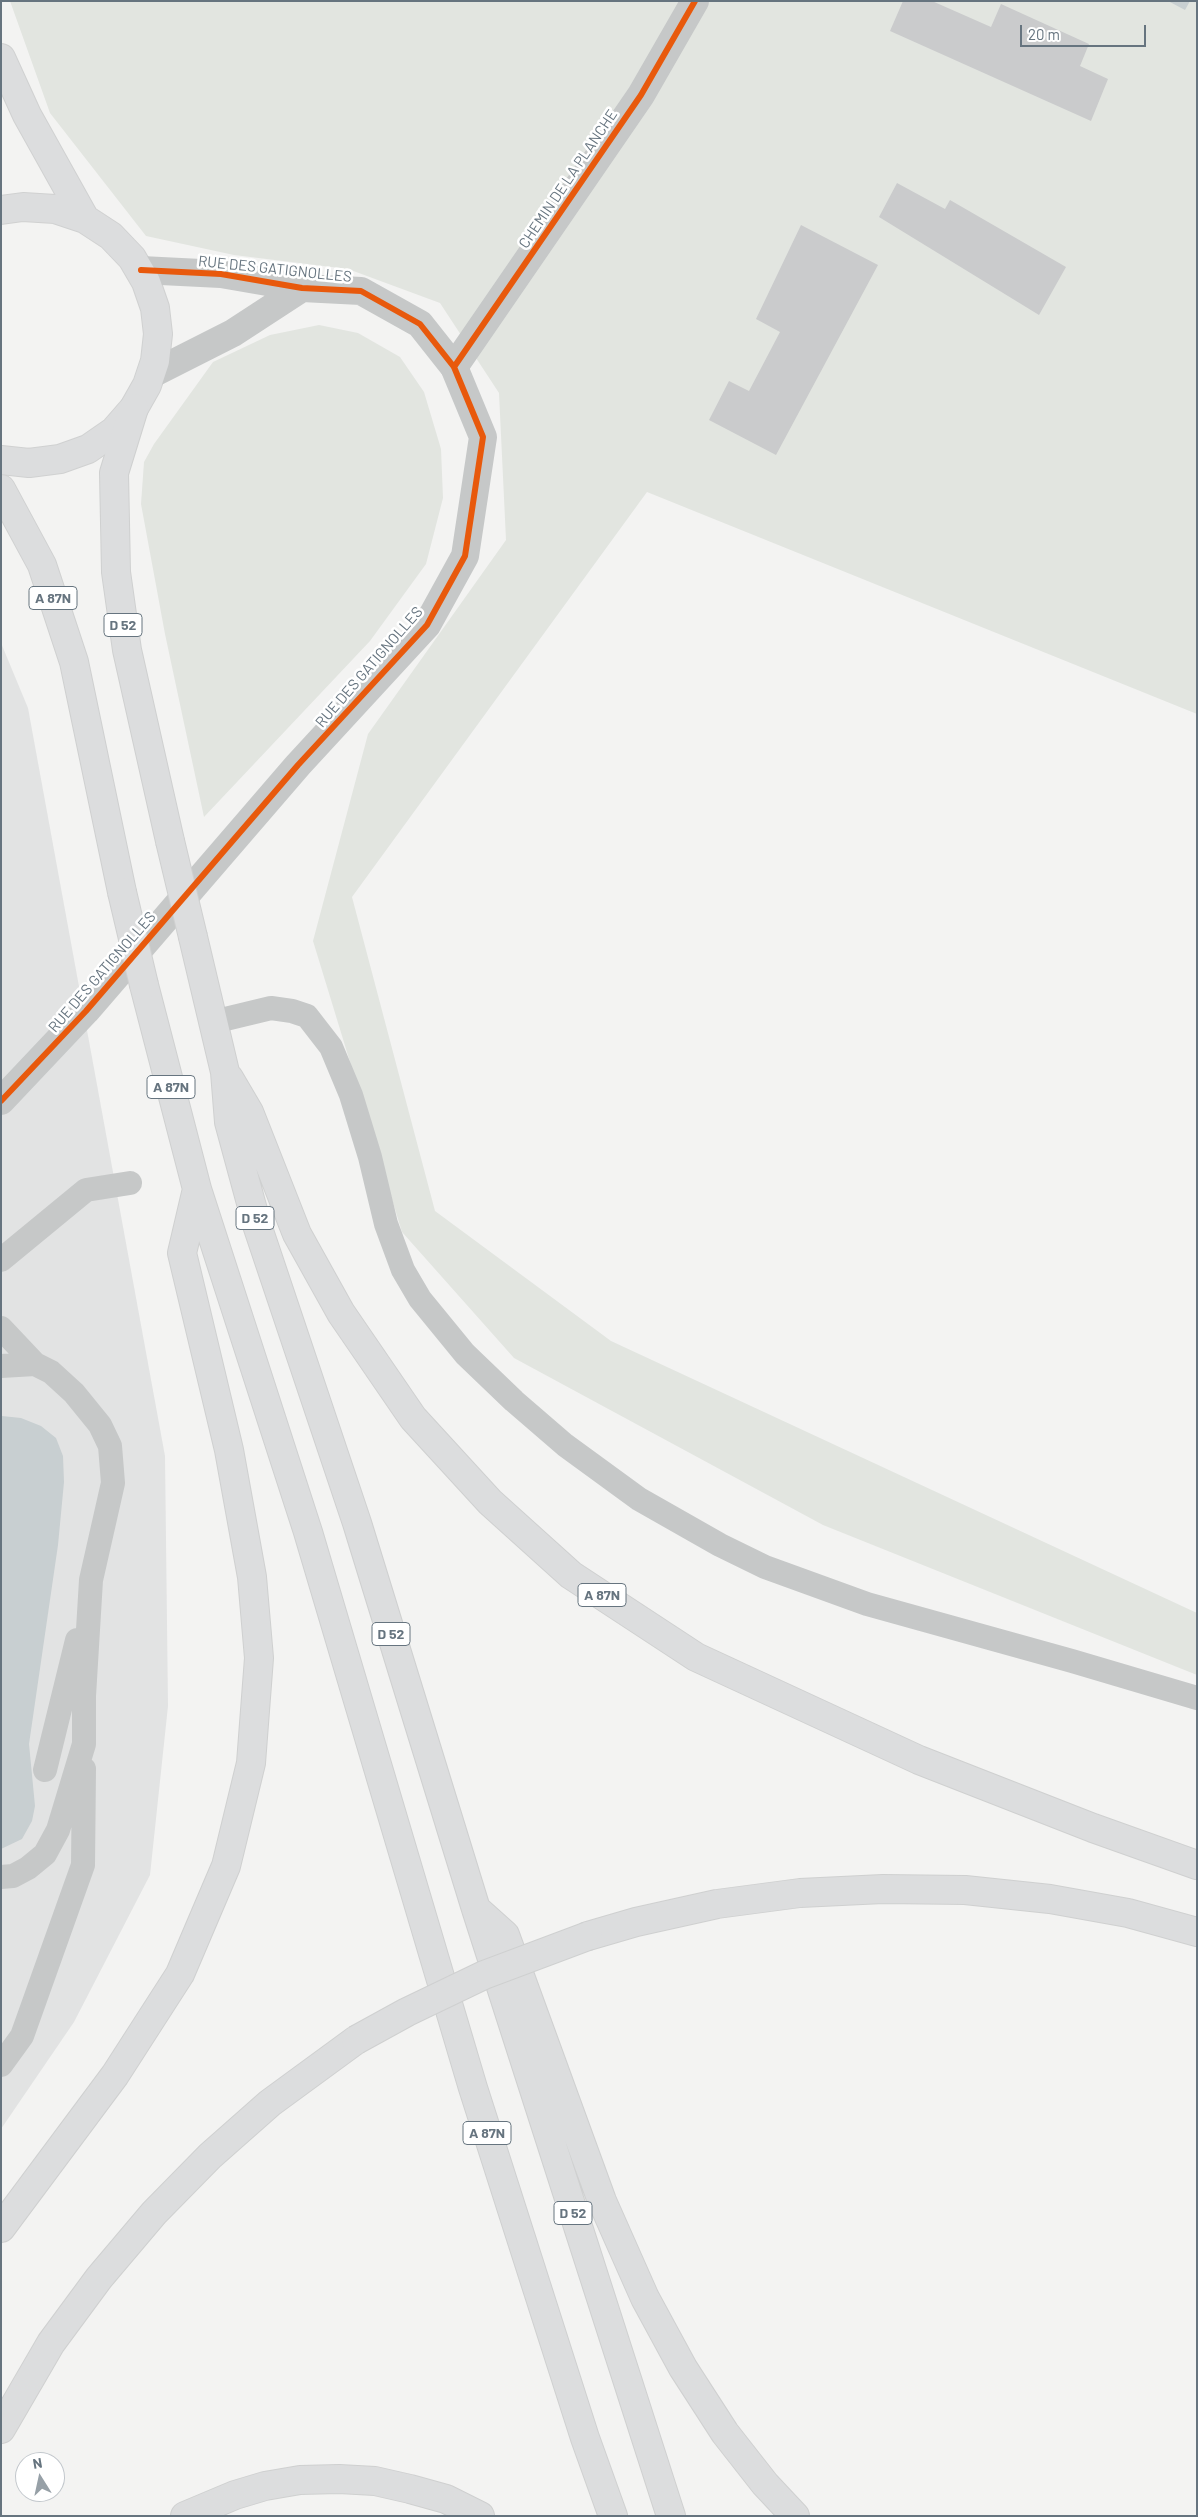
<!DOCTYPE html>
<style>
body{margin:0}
#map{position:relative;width:1198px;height:2517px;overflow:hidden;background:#f3f3f2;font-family:Barlow,sans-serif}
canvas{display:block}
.frame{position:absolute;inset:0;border:2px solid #66747f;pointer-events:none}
.north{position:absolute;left:15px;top:2452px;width:50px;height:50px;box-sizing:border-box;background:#fff;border:1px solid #c2c7cc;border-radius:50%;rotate:350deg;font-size:14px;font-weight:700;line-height:20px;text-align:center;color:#66747f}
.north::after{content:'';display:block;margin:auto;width:18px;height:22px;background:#97a0a7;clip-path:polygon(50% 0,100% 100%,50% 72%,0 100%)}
.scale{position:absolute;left:1020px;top:25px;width:126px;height:22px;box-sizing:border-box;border:2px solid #66747f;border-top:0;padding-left:6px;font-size:15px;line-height:18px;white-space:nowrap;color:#66747f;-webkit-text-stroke:4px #fff;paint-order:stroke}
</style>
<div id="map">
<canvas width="1198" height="2517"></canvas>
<div class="frame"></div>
<div class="north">N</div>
<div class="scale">20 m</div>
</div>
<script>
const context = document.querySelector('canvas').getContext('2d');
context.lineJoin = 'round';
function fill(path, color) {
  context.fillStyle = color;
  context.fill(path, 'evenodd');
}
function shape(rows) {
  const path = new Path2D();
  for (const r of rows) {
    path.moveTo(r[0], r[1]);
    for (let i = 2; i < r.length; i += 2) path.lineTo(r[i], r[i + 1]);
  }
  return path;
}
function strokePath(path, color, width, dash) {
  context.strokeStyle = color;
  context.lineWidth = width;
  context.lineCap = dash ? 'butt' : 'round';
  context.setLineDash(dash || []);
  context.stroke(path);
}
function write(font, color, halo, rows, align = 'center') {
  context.font = font + ' Barlow,sans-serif';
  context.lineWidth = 5;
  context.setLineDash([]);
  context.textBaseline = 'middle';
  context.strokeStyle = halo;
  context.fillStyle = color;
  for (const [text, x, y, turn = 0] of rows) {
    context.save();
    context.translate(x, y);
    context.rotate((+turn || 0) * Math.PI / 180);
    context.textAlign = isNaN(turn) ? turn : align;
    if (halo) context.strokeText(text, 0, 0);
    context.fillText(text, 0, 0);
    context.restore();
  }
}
fill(shape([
 [1,643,28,708,165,1456,168,1706,150,1875,74,2022,1,2129]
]), '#e2e3e3');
fill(shape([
 [10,1,1197,1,1197,714,647,492,352,897,435,1211,611,1341,1197,1613,1197,1675,823,1525,514,1358,402,1232,313,941,368,734,506,540,499,393,440,303,348,269,234,255,146,236,50,113],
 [319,325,358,333,400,357,424,392,441,449,443,498,426,564,370,641,204,817,165,634,141,504,144,462,154,444,213,362,270,335]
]), '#e2e5e0');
fill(shape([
 [1168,1,1190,1,1185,10],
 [2,1416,21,1418,41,1426,56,1438,63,1456,64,1482,58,1545,29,1744,35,1806,32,1821,22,1839,1,1849]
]), '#c8cfd1');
fill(shape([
 [903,1,932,1,991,27,1001,4,1089,44,1080,66,1108,79,1091,121,890,31],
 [897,183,945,209,950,200,1066,267,1039,315,879,217],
 [801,225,878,265,776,455,709,420,729,381,749,391,780,332,756,319]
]), '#cacbcc');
const secondary = shape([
 [1,58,27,115,85,219],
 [1,210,23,207,55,209,85,219,111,236,132,258,146,282,155,308,158,334,155,361,147,385,134,408,114,431,88,449,60,459,29,463,1,460]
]);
const motorway = shape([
 [134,408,114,473,116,572,127,650,170,841],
 [1,489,42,565,74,662,122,892],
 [193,937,225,1072,229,1122,257,1225,357,1523,476,1909,671,2516],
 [144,985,197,1189,308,1532,473,2088,585,2438,613,2516],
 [229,1078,249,1112,297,1234,341,1313,413,1418,490,1502,571,1575,696,1657,919,1760,1093,1828,1197,1865],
 [476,1909,505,1935,602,2201,645,2298,683,2368,725,2433,765,2484,795,2516],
 [588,1936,636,1922,717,1904,800,1893,883,1889,965,1890,1050,1899,1128,1913,1197,1932],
 [1,2228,115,2075,180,1974,226,1866,251,1763,259,1658,252,1577,229,1450,182,1253,197,1189],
 [1,2429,51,2343,99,2278,154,2213,210,2156,270,2103,356,2040],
 [185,2516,235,2495,265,2486,300,2480,339,2479,375,2481,410,2489,446,2499,480,2516]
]);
strokePath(secondary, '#d0d1d1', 30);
strokePath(motorway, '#cfd0d0', 30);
strokePath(shape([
 [213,1022,271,1008,292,1011,307,1016,331,1047,351,1095,370,1157,386,1224,403,1270,420,1299,465,1354,514,1401,565,1445,639,1499,720,1545,765,1567,867,1604,1072,1661,1197,1698],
 [1,1260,86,1190,130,1183],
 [1,1328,35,1364],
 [1,1366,35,1364,51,1372,74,1393,100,1425,110,1446,113,1483,91,1580,84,1696,84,1744,58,1830,45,1854,28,1868,13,1876,1,1877],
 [45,1770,77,1640],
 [1,2065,22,2036,83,1865,84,1769]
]), '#c6c8c8', 24);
strokePath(shape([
 [454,367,641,95,695,1]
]), '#c6c8c8', 28);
strokePath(shape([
 [152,374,233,333,302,288],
 [1,1101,86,1011,298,765,427,625,465,556,483,437,454,367,420,324,361,291,302,288,221,274,141,270]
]), '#c6c8c8', 28);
strokePath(secondary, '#dcddde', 28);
strokePath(motorway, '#dcddde', 28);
const motorwayBridge = shape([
 [170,841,193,937],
 [122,892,144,985],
 [356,2040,407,2012,484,1975,588,1936]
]);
strokePath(motorwayBridge, '#cfd0d0', 30, []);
strokePath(motorwayBridge, '#dcddde', 28);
strokePath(shape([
 [454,367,641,95,695,1],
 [1,1101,86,1011,298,765,427,625,465,556,483,437,454,367,420,324,361,291,302,288,221,274,141,270]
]), '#e8590c', 6);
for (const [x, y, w] of [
 [53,598,48],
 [123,625,38],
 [171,1087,48],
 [255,1218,38],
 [602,1595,48],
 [391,1634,38],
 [487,2133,48],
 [573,2213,38]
]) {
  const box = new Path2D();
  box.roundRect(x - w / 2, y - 11.5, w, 23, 4);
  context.fillStyle = '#fff';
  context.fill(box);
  strokePath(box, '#66747f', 1);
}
write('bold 14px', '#66747f', null, [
 ["A 87N",53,598],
 ["D 52",123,625],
 ["A 87N",171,1087],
 ["D 52",255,1218],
 ["A 87N",602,1595],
 ["D 52",391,1634],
 ["A 87N",487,2133],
 ["D 52",573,2213]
]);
write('15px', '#66747f', '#fff', [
 ["CHEMIN DE LA PLANCHE",568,179,-56],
 ["RUE DES GATIGNOLLES",275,269,6],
 ["RUE DES GATIGNOLLES",369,667,-49],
 ["RUE DES GATIGNOLLES",102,972,-49]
]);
</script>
